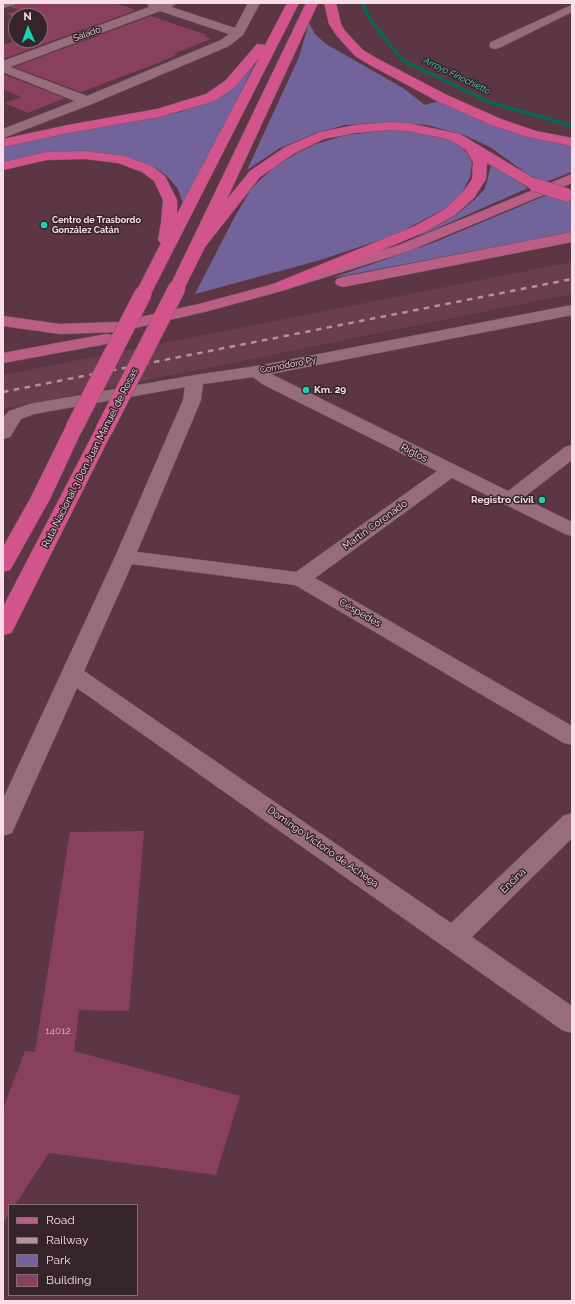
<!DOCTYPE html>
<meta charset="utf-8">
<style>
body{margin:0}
#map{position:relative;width:575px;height:1304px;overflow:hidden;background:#5c3644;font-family:Raleway,sans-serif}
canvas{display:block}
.frame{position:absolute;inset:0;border:4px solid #f8dfe7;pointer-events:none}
.legend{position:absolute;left:8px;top:1204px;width:130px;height:92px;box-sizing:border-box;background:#35242a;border:1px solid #836f76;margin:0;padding:5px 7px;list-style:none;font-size:12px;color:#f8dfe7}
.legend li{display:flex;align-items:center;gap:8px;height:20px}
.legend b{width:20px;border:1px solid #836f76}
.north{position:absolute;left:8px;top:8px;width:40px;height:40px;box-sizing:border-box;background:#35242a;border:1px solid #836f76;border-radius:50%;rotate:358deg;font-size:11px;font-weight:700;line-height:16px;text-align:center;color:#f8dfe7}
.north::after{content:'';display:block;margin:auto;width:14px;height:18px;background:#15d5b3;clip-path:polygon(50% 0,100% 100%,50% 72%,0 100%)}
</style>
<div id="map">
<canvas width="575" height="1304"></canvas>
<div class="frame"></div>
<ul class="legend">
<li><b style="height:5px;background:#ba5e86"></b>Road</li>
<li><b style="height:5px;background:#b2939e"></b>Railway</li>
<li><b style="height:11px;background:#72639a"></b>Park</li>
<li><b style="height:11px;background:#89405f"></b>Building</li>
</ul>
<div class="north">N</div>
</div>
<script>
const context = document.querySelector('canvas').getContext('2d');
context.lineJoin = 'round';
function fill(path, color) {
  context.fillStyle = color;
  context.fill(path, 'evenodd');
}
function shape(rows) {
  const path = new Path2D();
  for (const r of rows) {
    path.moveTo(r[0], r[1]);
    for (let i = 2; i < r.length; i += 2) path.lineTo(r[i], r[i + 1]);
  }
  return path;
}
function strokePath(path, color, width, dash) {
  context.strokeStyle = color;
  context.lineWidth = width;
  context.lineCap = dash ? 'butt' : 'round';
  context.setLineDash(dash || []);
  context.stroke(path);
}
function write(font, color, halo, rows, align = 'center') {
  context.font = font + ' Raleway,sans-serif';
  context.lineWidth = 3;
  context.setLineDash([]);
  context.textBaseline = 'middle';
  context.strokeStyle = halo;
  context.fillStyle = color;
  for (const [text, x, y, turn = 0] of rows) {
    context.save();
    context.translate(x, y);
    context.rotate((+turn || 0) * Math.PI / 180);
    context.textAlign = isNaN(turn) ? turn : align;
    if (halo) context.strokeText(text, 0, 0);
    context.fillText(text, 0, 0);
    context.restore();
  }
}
fill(shape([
 [572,262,572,294,3,409,3,375]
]), '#6b3e4f');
fill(shape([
 [309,23,315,34,326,44,403,88,425,105,439,101,572,145,572,172,543,183,526,173,490,147,464,135,427,125,391,122,345,125,316,133,280,148,247,170,299,57],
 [256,61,184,207,178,189,168,177,156,168,137,160,92,152,3,164,3,147,26,140,163,116,180,112,209,101,225,94],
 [391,130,422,132,452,140,459,145,467,153,472,162,470,177,462,193,444,209,395,235,317,261,195,294,233,220,251,189,263,177,275,167,297,153,316,144,346,135],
 [491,165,528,188,415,238,456,215,474,200,484,190,487,182],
 [547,195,572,201,572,232,332,278,435,242]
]), '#72639a');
strokePath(shape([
 [362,3,370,19,402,60,489,102,572,126]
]), '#086756', 3.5);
fill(shape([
 [18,3,115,3,136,10,3,59,3,45,18,40,41,40,40,40,40,16,16,16,16,18,7,14,19,10,11,7],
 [151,16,207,35,204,36,211,39,173,54,176,55,158,63,81,92,14,67],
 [3,74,65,98,28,113,5,103,21,97,3,89],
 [144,831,129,1011,79,1010,74,1051,240,1096,216,1175,49,1153,15,1205,9,1205,9,1214,3,1223,3,1109,25,1051,35,1052,70,832]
]), '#89405f');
const minor = shape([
 [3,3,16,3,14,5,3,8,3,3],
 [147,3,177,3,171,7,235,28,248,3,260,3,243,35,229,46,92,104,3,138,3,129,75,101,3,72,3,61,149,7,147,3],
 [160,11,229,34,221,40,87,96,10,67,160,11],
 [572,5,572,12,499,48,495,49,491,48,489,45,491,42,572,5],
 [572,305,572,315,271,374,508,491,565,447,572,445,572,460,523,498,572,522,572,536,565,534,452,478,315,578,572,726,572,745,564,743,295,585,132,564,84,671,451,923,563,816,572,813,572,838,472,937,572,1006,572,1033,562,1030,77,688,15,826,12,833,3,836,3,799,115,557,183,400,185,387,34,414,21,419,10,437,3,439,3,418,9,411,30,404,195,375,257,366,572,305],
 [253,377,262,384,437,471,296,572,137,552,201,400,203,384,253,377]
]);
const major = shape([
 [572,174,572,183,409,251,278,292,208,311,118,332,60,334,3,326,3,316,60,324,118,322,199,304,266,286,399,245,572,174],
 [572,232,572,242,343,287,337,285,335,282,337,279,343,277,572,232],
 [106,334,112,335,114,339,112,343,3,363,3,353,106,334]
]);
const highway = shape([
 [287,3,299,3,151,294,149,297,143,299,137,297,135,294,161,243,158,240,161,223,163,200,154,181,142,172,118,163,85,159,47,160,3,170,3,162,47,152,85,151,125,156,152,166,165,176,177,200,177,214,259,58,235,87,216,100,205,104,159,117,68,133,3,147,3,139,68,125,157,109,206,94,225,81,257,44,265,45,287,3],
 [306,3,318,3,227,199,250,171,285,147,320,132,355,125,390,122,408,123,460,134,540,182,542,185,540,188,535,189,530,188,487,163,486,179,474,198,455,215,425,232,290,288,284,290,278,288,276,285,278,282,415,226,445,209,463,192,472,179,473,162,466,150,450,140,443,138,408,131,390,130,355,133,324,139,295,153,260,177,205,247,183,291,177,293,171,291,169,288,306,3],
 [324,3,336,3,341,24,345,31,363,50,378,59,447,95,501,119,536,131,572,138,572,146,528,137,491,125,437,101,370,65,355,56,337,36,329,24,324,3],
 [74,422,80,424,83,428,50,499,13,565,10,570,3,572,3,547,30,499,65,428,68,424,74,422],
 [104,424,111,426,113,430,14,628,11,633,3,635,3,607,95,430,97,426,104,424]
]);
strokePath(minor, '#765663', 1);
strokePath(major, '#765663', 1);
strokePath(highway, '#765663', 1);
fill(minor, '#976d7c');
fill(major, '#ba5e86');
fill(highway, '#d2548c');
strokePath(shape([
 [3,392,572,279]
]), '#b2939e', 2.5, [5.5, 5.5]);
const highwayBridgeFar1 = shape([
 [535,185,567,195]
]);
const highwayBridge = shape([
 [74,428,143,294],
 [104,430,177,288]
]);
strokePath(highwayBridgeFar1, '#765663', 14, []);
strokePath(highwayBridge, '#765663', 18, []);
strokePath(highwayBridgeFar1, '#d2548c', 13);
strokePath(highwayBridge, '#d2548c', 17);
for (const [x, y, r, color] of [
 [44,225,4,"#15d5b3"],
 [306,390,4,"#15d5b3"],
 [542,500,4,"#15d5b3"]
]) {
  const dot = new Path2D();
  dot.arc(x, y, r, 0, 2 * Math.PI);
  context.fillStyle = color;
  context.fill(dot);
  strokePath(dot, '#35242a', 1.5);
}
write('9px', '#f8dfe7', '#35242a', [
 ["Salado",87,34,-20],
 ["Comodoro Py",288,365,-11]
]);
write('italic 9px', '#43debd', '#35242a', [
 ["Arroyo Finochietto",457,76,26]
]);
write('bold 9px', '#f8dfe7', '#35242a', [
 ["Centro de Trasbordo",52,220],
 ["González Catán",52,230]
], 'left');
write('bold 10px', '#f8dfe7', '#35242a', [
 ["Km. 29",314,390],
 ["Registro Civil",534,500,"right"]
], 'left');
write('10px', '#f8dfe7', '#35242a', [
 ["Riglos",414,453,27],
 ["Ruta Nacional 3 Don Juan Manuel de Rosas",90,458,-63],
 ["Martín Coronado",375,525,-36],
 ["Céspedes",360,613,30],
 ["Domingo Victorio de Achega",323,847,35],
 ["Encina",513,881,-44]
]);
write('10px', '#dcb7c5', null, [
 ["14012",58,1031]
]);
</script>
